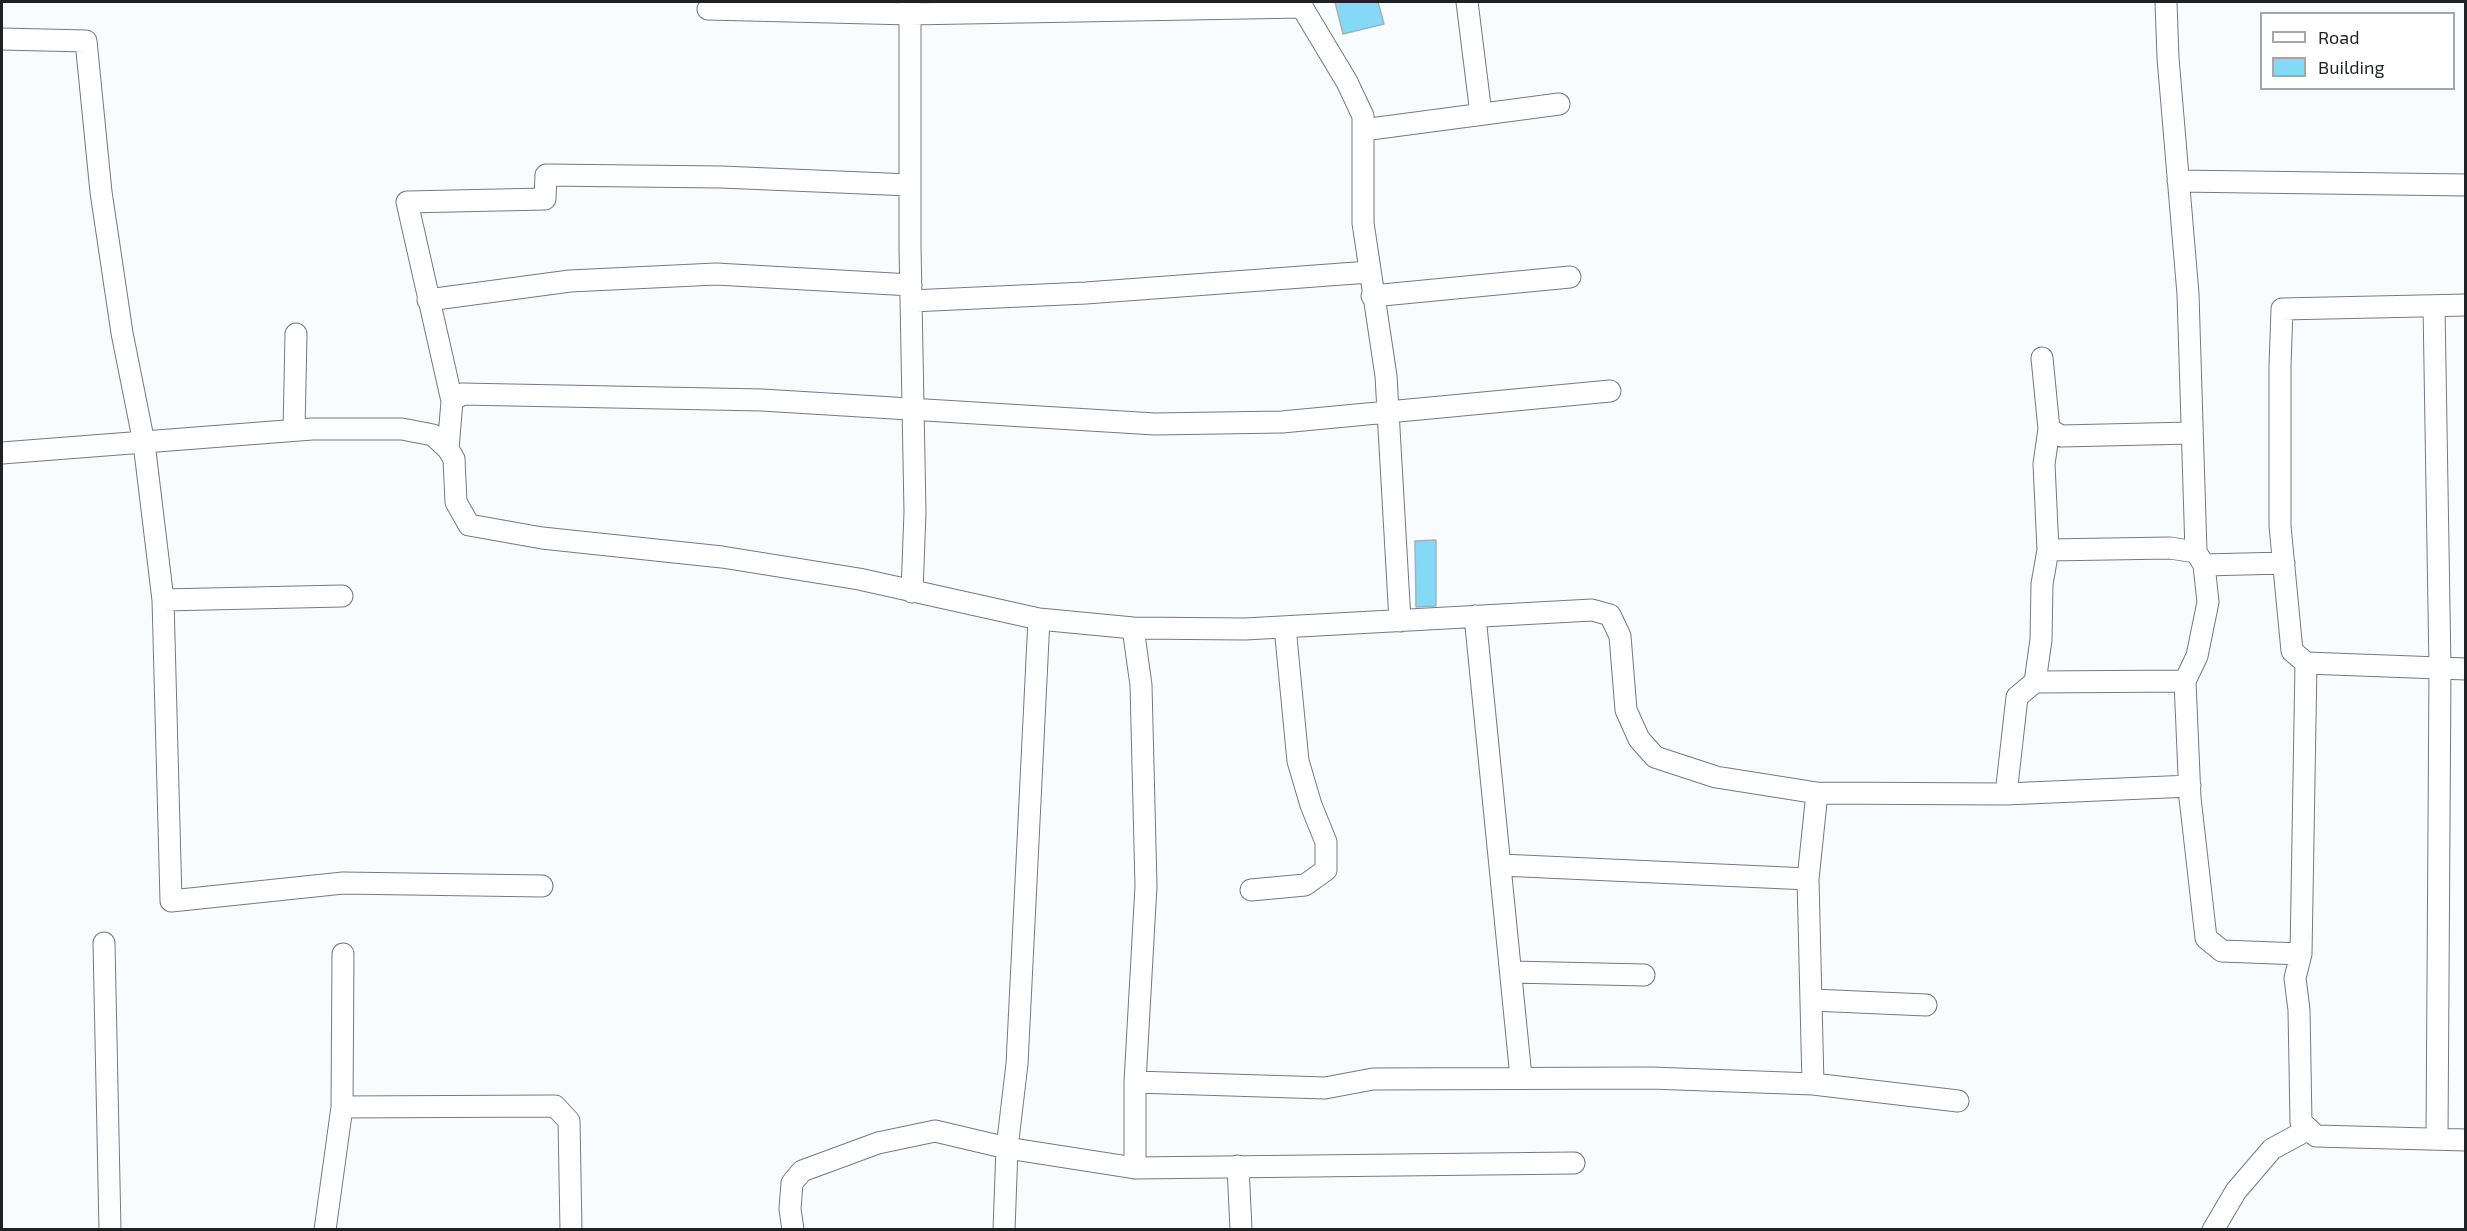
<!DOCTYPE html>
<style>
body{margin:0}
#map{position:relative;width:2467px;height:1231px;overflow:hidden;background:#f9fcff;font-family:"Exo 2",sans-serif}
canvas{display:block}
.frame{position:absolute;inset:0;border:3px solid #1f2124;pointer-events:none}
.legend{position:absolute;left:2260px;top:12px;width:195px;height:78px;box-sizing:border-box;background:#fff;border:2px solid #a5a6a7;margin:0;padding:8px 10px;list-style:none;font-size:18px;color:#1f2124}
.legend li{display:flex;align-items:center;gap:12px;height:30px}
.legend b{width:30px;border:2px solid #a5a6a7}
</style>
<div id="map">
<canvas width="2467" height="1231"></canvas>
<div class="frame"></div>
<ul class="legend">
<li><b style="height:8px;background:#fff"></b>Road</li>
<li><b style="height:16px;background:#84daf6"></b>Building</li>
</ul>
</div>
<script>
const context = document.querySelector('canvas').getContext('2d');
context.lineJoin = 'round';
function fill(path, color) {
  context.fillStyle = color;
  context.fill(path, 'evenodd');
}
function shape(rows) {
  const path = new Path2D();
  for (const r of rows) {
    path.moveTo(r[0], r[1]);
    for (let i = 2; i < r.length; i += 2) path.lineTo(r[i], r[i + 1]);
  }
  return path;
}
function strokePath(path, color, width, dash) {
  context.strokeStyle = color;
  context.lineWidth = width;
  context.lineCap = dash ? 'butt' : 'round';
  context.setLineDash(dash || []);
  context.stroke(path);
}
const building = shape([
 [1335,2,1378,2,1384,24,1343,34,1335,2],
 [1436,540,1436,606,1416,607,1415,541,1436,540]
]);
fill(building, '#84daf6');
strokePath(building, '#a6b1b4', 1.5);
const street = shape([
 [910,2,910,246,915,512,912,592],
 [1302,2,1302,7,1347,82,1363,116,1363,223,1386,376,1400,621],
 [1467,2,1481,114],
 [2166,2,2168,58,2188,294,2196,552],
 [708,9,910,14,1302,7],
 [2,39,86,41,101,192,122,333,144,443,163,600,342,596],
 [1363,130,1559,104],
 [2178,181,2466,185],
 [1372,296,1570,277],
 [428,300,570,281,716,274,911,285],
 [911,301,1086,293,1369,272],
 [2466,305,2282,309,2280,366,2280,526,2292,651,2306,663,2466,669],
 [2434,306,2440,668,2437,1139],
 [2042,358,2049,429,2061,436,2191,433],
 [452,401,407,202,545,199,546,175,721,177,910,185],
 [294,430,296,334],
 [448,449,452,401,462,394,762,400,1155,424,1282,422,1610,391],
 [2,453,312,429,402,429,433,435,448,449,454,459,456,502,469,525,542,538,722,557,859,579,1039,619,1133,628,1245,629,1592,610,1610,615,1620,636,1626,710,1639,739,1655,757,1716,777,1817,793,2006,794,2017,697,2035,682,2041,640,2042,584,2048,550,2170,548,2196,552,2204,565,2208,602,2197,656,2185,681,2190,798,2206,938,2222,951,2301,954,2295,978,2299,1010,2301,1122,2316,1136,2466,1140],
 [2048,550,2044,464,2049,429],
 [2204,565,2284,563],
 [163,600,171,901,343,883,542,886],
 [1475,616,1521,1077],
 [1133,628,1141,685,1146,886,1135,1082,1135,1168],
 [2035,682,2185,681],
 [2006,794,2190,786],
 [1501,865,1808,879],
 [1251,890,1305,885,1326,870,1326,842,1311,805,1298,761,1285,627],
 [104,943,110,1230],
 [2301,954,2306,663],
 [1512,972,1644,975],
 [1812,1000,1926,1005],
 [1135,1082,1325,1088,1373,1079,1651,1078,1813,1084,1958,1101],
 [1813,1084,1808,879,1817,793],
 [342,1107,555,1106,569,1121,571,1230],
 [1238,1166,1241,1230],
 [325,1230,342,1107,343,954],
 [793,1230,790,1209,792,1183,802,1171,878,1143,935,1131,1007,1148,1135,1168,1574,1163],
 [1004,1230,1007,1148,1017,1064,1039,619],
 [2213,1230,2236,1191,2272,1149,2309,1129]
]);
strokePath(street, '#747a81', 23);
strokePath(street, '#fff', 21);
</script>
